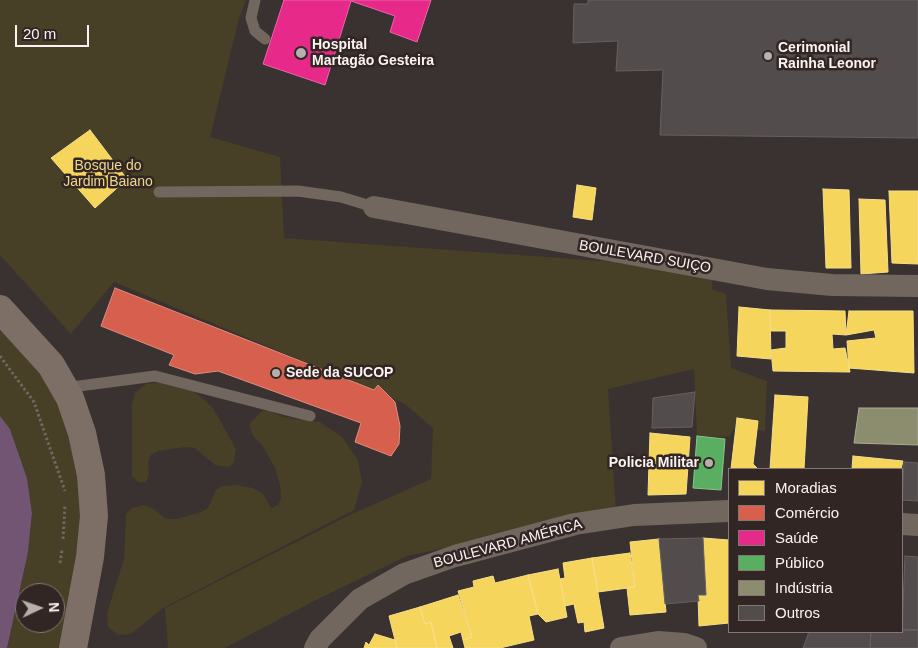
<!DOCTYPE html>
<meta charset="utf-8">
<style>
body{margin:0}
#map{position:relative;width:918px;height:648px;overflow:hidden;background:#3a3230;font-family:Helvetica,sans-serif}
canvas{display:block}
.legend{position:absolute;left:728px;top:468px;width:175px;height:165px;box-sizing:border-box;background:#322624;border:1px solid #827876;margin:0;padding:6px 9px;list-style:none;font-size:15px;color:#fbf3f1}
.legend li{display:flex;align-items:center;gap:10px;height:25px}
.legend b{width:25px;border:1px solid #827876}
.north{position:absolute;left:15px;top:583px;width:50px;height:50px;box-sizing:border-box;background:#322624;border:1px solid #827876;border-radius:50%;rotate:87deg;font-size:14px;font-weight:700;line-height:20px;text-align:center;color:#fbf3f1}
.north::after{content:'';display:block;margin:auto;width:18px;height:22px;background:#b7afad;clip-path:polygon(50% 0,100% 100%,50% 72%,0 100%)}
.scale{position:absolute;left:15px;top:25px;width:74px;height:22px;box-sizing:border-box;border:2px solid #fbf3f1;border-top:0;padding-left:6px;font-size:15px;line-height:18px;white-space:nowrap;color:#fbf3f1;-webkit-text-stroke:4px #322624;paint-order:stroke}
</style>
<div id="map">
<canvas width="918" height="648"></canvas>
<ul class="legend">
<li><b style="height:14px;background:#f6d55c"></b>Moradias</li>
<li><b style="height:14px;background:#d6604d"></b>Comércio</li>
<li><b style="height:14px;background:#e7298a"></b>Saúde</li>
<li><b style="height:14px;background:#5aae61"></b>Público</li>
<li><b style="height:14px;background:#8c8c6e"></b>Indústria</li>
<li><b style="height:14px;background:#524c4c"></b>Outros</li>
</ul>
<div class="north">N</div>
<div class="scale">20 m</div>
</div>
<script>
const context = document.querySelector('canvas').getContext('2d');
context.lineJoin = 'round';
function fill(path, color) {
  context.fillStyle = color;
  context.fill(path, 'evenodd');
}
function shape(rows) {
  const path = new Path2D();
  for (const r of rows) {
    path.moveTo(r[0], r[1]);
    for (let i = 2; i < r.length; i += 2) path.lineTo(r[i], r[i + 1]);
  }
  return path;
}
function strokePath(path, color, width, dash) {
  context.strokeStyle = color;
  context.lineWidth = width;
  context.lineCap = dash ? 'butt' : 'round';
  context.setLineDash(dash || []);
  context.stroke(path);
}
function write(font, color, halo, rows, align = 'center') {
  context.font = font + ' Helvetica,sans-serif';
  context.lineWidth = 5;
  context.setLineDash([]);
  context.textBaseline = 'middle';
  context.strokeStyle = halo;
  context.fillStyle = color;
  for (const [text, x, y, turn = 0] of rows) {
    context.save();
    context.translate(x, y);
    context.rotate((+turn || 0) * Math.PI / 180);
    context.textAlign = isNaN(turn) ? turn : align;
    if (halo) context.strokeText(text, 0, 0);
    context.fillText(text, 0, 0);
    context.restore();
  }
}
fill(shape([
 [0,0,246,0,239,19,210,137,280,157,284,238,713,269,712,289,726,294,731,368,767,381,765,431,735,427,729,437,697,436,694,369,608,389,616,511,407,556,312,602,225,648,168,648,165,608,352,514,431,479,433,428,405,404,114,282,71,334,0,255],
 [0,330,34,363,61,400,92,490,77,648,7,648,28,552,32,513,27,477,10,429,0,416],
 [25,593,55,593,55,623,25,623],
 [167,381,189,387,213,408,236,449,234,462,229,467,215,465,195,448,186,447,158,451,151,455,148,461,149,474,146,482,138,482,132,476,132,404,135,393,146,384],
 [262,411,270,411,283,417,302,420,320,422,342,437,358,460,362,482,354,510,163,608,131,634,118,635,108,627,107,613,124,559,126,514,132,508,144,505,152,508,166,519,177,519,201,512,208,508,216,490,222,486,235,485,253,488,263,494,271,508,278,505,281,499,280,485,275,468,262,445,253,436,249,424]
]), '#473f26');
fill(shape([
 [0,416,10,429,27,478,32,513,28,552,7,648,0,648]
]), '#725573');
const homes = shape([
 [90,130,127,179,95,208,51,158,90,130],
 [577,185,596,188,592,220,573,217,577,185],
 [823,189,849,190,851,268,826,268,823,189],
 [889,191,918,191,918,264,892,263,889,191],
 [859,199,885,200,888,272,861,274,859,199],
 [739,307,770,310,771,359,737,356,739,307],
 [770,310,845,311,846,335,832,334,833,349,845,348,850,372,773,371,771,350,786,348,786,331,771,331,770,310],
 [849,311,913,311,914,373,849,368,847,341,876,338,874,330,846,335,849,311],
 [775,395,808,397,804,469,770,469,775,395],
 [737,418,758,421,753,464,758,469,731,469,737,418],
 [650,433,690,437,686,494,648,495,650,433],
 [853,456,903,461,901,469,852,469,853,456],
 [703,538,729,540,729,623,699,626,698,595,706,595,703,538],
 [659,539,666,612,630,615,627,588,635,587,630,542,659,539],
 [630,553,635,587,598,592,592,558,630,553],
 [592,558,604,628,585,632,584,622,578,623,574,604,565,606,560,579,565,578,563,563,592,558],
 [558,569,567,617,546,622,538,614,528,575,558,569],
 [528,575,538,614,529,616,534,640,500,648,465,648,463,640,472,637,458,591,474,587,473,581,493,576,495,583,528,575],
 [458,595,472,637,463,640,461,632,449,636,453,648,437,648,431,622,425,624,420,607,458,595],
 [420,607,425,624,431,622,437,648,397,648,389,616,420,607],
 [375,634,395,640,397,648,364,648,366,642,369,645,375,634]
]);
fill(homes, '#f6d55c');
strokePath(homes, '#f8de89', 1);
const shops = shape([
 [115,288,374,390,378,385,395,402,400,426,399,444,391,456,355,442,361,423,218,371,195,374,169,365,174,355,101,326,115,288]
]);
fill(shops, '#d6604d');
strokePath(shops, '#e18c7e', 1);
const health = shape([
 [284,0,431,0,417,42,390,32,395,16,351,1,325,85,263,64,284,0]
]);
fill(health, '#e7298a');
strokePath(health, '#ed66a9', 1);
const public = shape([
 [697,436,725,439,721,490,693,488,697,436]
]);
fill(public, '#5aae61');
strokePath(public, '#8ac38c', 1);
const industry = shape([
 [859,408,918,408,918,445,854,443,859,408]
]);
fill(industry, '#8c8c6e');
strokePath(industry, '#adab95', 1);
const building = shape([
 [588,0,918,0,918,138,660,135,663,70,616,71,618,41,573,43,574,4,588,4,588,0],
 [695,392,692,427,652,428,653,398,695,392],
 [904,462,918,463,918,501,902,500,904,462],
 [703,538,706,595,698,595,699,601,665,604,659,539,703,538],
 [905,556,918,557,918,630,902,630,905,556],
 [902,630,918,630,918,648,870,648,871,632,902,632,902,630],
 [809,632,871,632,870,648,803,648,809,632]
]);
fill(building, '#524c4c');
strokePath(building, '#676060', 1);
strokePath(shape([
 [0,356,34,402,65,491],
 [63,539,65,505],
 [60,563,62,550]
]), '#706863', 3, [2.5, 2.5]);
strokePath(shape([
 [255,0,251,18,255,31,265,39],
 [159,192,298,191,341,197,374,207],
 [64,388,155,376,310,416]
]), '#71675e', 11);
strokePath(shape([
 [374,207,767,279,832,285,918,286],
 [902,524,918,525],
 [315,648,320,639,360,599,404,574,455,556,575,524,634,515,729,511],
 [621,648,658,642,684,644,696,648]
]), '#71675e', 22);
strokePath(shape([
 [0,309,51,365,70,398,82,433,91,475,94,516,90,557,73,648]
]), '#7d6f65', 28);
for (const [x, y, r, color] of [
 [301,53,6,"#b7afad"],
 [768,56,5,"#b7afad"],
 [276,373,5,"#b7afad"],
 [709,463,5,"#b7afad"]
]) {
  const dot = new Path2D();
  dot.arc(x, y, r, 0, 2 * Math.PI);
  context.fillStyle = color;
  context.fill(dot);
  strokePath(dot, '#322624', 2);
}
write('bold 14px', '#fbf3f1', '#322624', [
 ["Hospital",312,45],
 ["Martagão Gesteira",312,61],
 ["Cerimonial",778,48],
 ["Rainha Leonor",778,64],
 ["Sede da SUCOP",286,373],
 ["Policia Militar",699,463,"right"]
], 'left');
write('14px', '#ecd88e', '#322624', [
 ["Bosque do",108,166],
 ["Jardim Baiano",108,182]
]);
write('14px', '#fbf3f1', '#322624', [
 ["BOULEVARD SUIÇO",645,257,10],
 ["BOULEVARD AMÉRICA",508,544,-15]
]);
</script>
